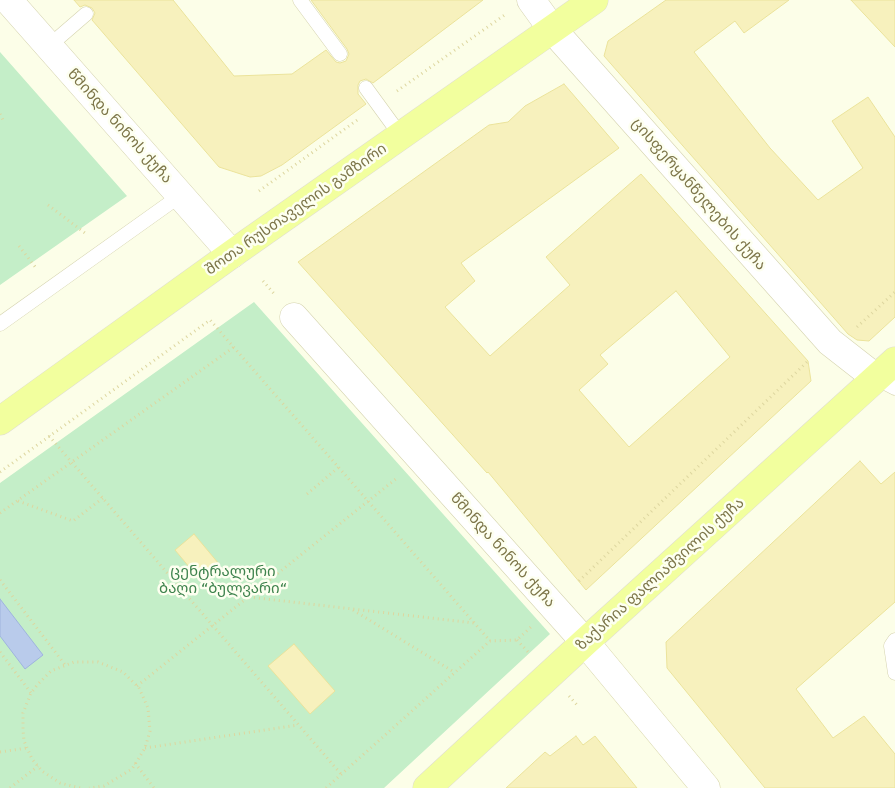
<!DOCTYPE html>
<meta charset="utf-8">
<style>
body{margin:0}
canvas{display:block;background:#fcfee8}
</style>
<canvas width="895" height="788"></canvas>
<script>
const context = document.querySelector('canvas').getContext('2d');
context.lineJoin = 'round';
function fill(path, color) {
  context.fillStyle = color;
  context.fill(path, 'evenodd');
}
function shape(rows) {
  const path = new Path2D();
  for (const r of rows) {
    path.moveTo(r[0], r[1]);
    for (let i = 2; i < r.length; i += 2) path.lineTo(r[i], r[i + 1]);
  }
  return path;
}
function strokePath(path, color, width, dash) {
  context.strokeStyle = color;
  context.lineWidth = width;
  context.lineCap = dash ? 'butt' : 'round';
  context.setLineDash(dash || []);
  context.stroke(path);
}
function write(font, color, halo, rows, align = 'center') {
  context.font = font + ' "Golos Text","Noto Sans Georgian",sans-serif';
  context.lineWidth = 5;
  context.setLineDash([]);
  context.textBaseline = 'middle';
  context.strokeStyle = halo;
  context.fillStyle = color;
  for (const [text, x, y, turn = 0] of rows) {
    context.save();
    context.translate(x, y);
    context.rotate((+turn || 0) * Math.PI / 180);
    context.textAlign = isNaN(turn) ? turn : align;
    if (halo) context.strokeText(text, 0, 0);
    context.fillText(text, 0, 0);
    context.restore();
  }
}
fill(shape([
 [0,52,127,196,0,285],
 [254,302,550,634,384,788,0,788,0,483]
]), '#c4eec8');
const water = shape([
 [0,599,43,655,25,669,0,636,0,599]
]);
fill(water, '#b9cbeb');
strokePath(water, '#9fb4de', 1);
const building = shape([
 [74,0,173,0,234,76,292,74,326,50,336,62,340,63,346,61,349,54,347,49,311,0,483,0,373,83,366,79,360,81,358,85,358,94,366,104,282,165,261,176,250,177,219,167,92,20,95,13,92,8,85,5,80,7,74,0],
 [666,0,789,0,744,33,735,21,694,52,770,148,818,200,863,168,832,121,868,97,895,137,895,317,869,341,857,340,848,334,604,56,608,41,666,0],
 [851,0,895,0,895,47,851,0],
 [564,84,619,148,461,263,475,281,445,307,490,356,570,285,546,257,641,174,808,361,811,381,586,590,488,472,487,473,298,262,489,125,508,122,525,106,564,84],
 [676,291,730,357,629,447,579,390,608,364,600,355,676,291],
 [860,461,881,484,895,472,895,602,796,689,833,738,864,716,895,754,895,788,765,788,667,668,666,642,860,461],
 [194,534,219,564,200,580,175,550,194,534],
 [294,644,335,691,310,714,268,666,294,644],
 [576,736,583,745,595,736,637,788,506,788,545,752,550,756,576,736]
]);
fill(building, '#f7f1bd');
strokePath(building, '#ebe39b', 1);
const service = shape([
 [300,0,340,54],
 [49,46,86,14],
 [366,88,401,136],
 [0,324,181,195],
 [876,378,895,388],
 [895,640,891,646,895,673]
]);
const minor = shape([
 [8,0,232,254],
 [531,0,552,29,830,342,876,378],
 [294,317,585,642]
]);
const secondary = shape([
 [585,642,706,788]
]);
const primary = shape([
 [0,421,232,254,594,0],
 [427,788,585,642,895,361]
]);
strokePath(service, '#d5d3af', 15);
strokePath(minor, '#d5d3af', 29);
strokePath(secondary, '#d9d7ab', 29);
strokePath(primary, '#e0ded3', 29);
strokePath(shape([
 [397,91,506,14],
 [0,114,4,122],
 [259,191,360,118],
 [48,205,85,233],
 [19,246,36,268],
 [263,281,276,296],
 [857,327,895,292],
 [49,436,341,774],
 [0,472,210,320,490,641],
 [307,494,339,467],
 [18,501,73,521,103,498],
 [0,513,234,347],
 [0,580,66,666],
 [579,581,807,362],
 [249,597,474,623],
 [353,610,454,672],
 [517,640,529,653],
 [0,652,31,693],
 [137,686,397,478],
 [569,696,579,707],
 [145,748,298,725],
 [0,752,27,748],
 [135,763,154,788],
 [10,788,38,766],
 [80,788,60,783,42,771,32,759,24,741,23,730,23,713,31,693,38,684,51,671,74,662,98,662,123,672,139,688,148,708,150,731,145,748,132,769,104,786,89,788],
 [326,788,490,641,517,640,532,626]
]), '#ddd69f', 3, [1, 4]);
strokePath(service, '#fff', 14);
strokePath(minor, '#fff', 28);
strokePath(secondary, '#fff', 28);
strokePath(primary, '#f2ff9e', 28);
write('15px', '#7c7548', '#fdfff0', [
 ["წმინდა ნინოს ქუჩა",120,126,48],
 ["ცისფერყანწელების ქუჩა",699,194,49],
 ["შოთა რუსთაველის გამზირი",296,209,-35],
 ["წმინდა ნინოს ქუჩა",503,550,48],
 ["ზაქარია ფალიაშვილის ქუჩა",660,574,-42]
]);
write('15px', '#3e834d', '#fdfff0', [
 ["ცენტრალური",223,571],
 ["ბაღი “ბულვარი“",223,588]
]);
</script>
